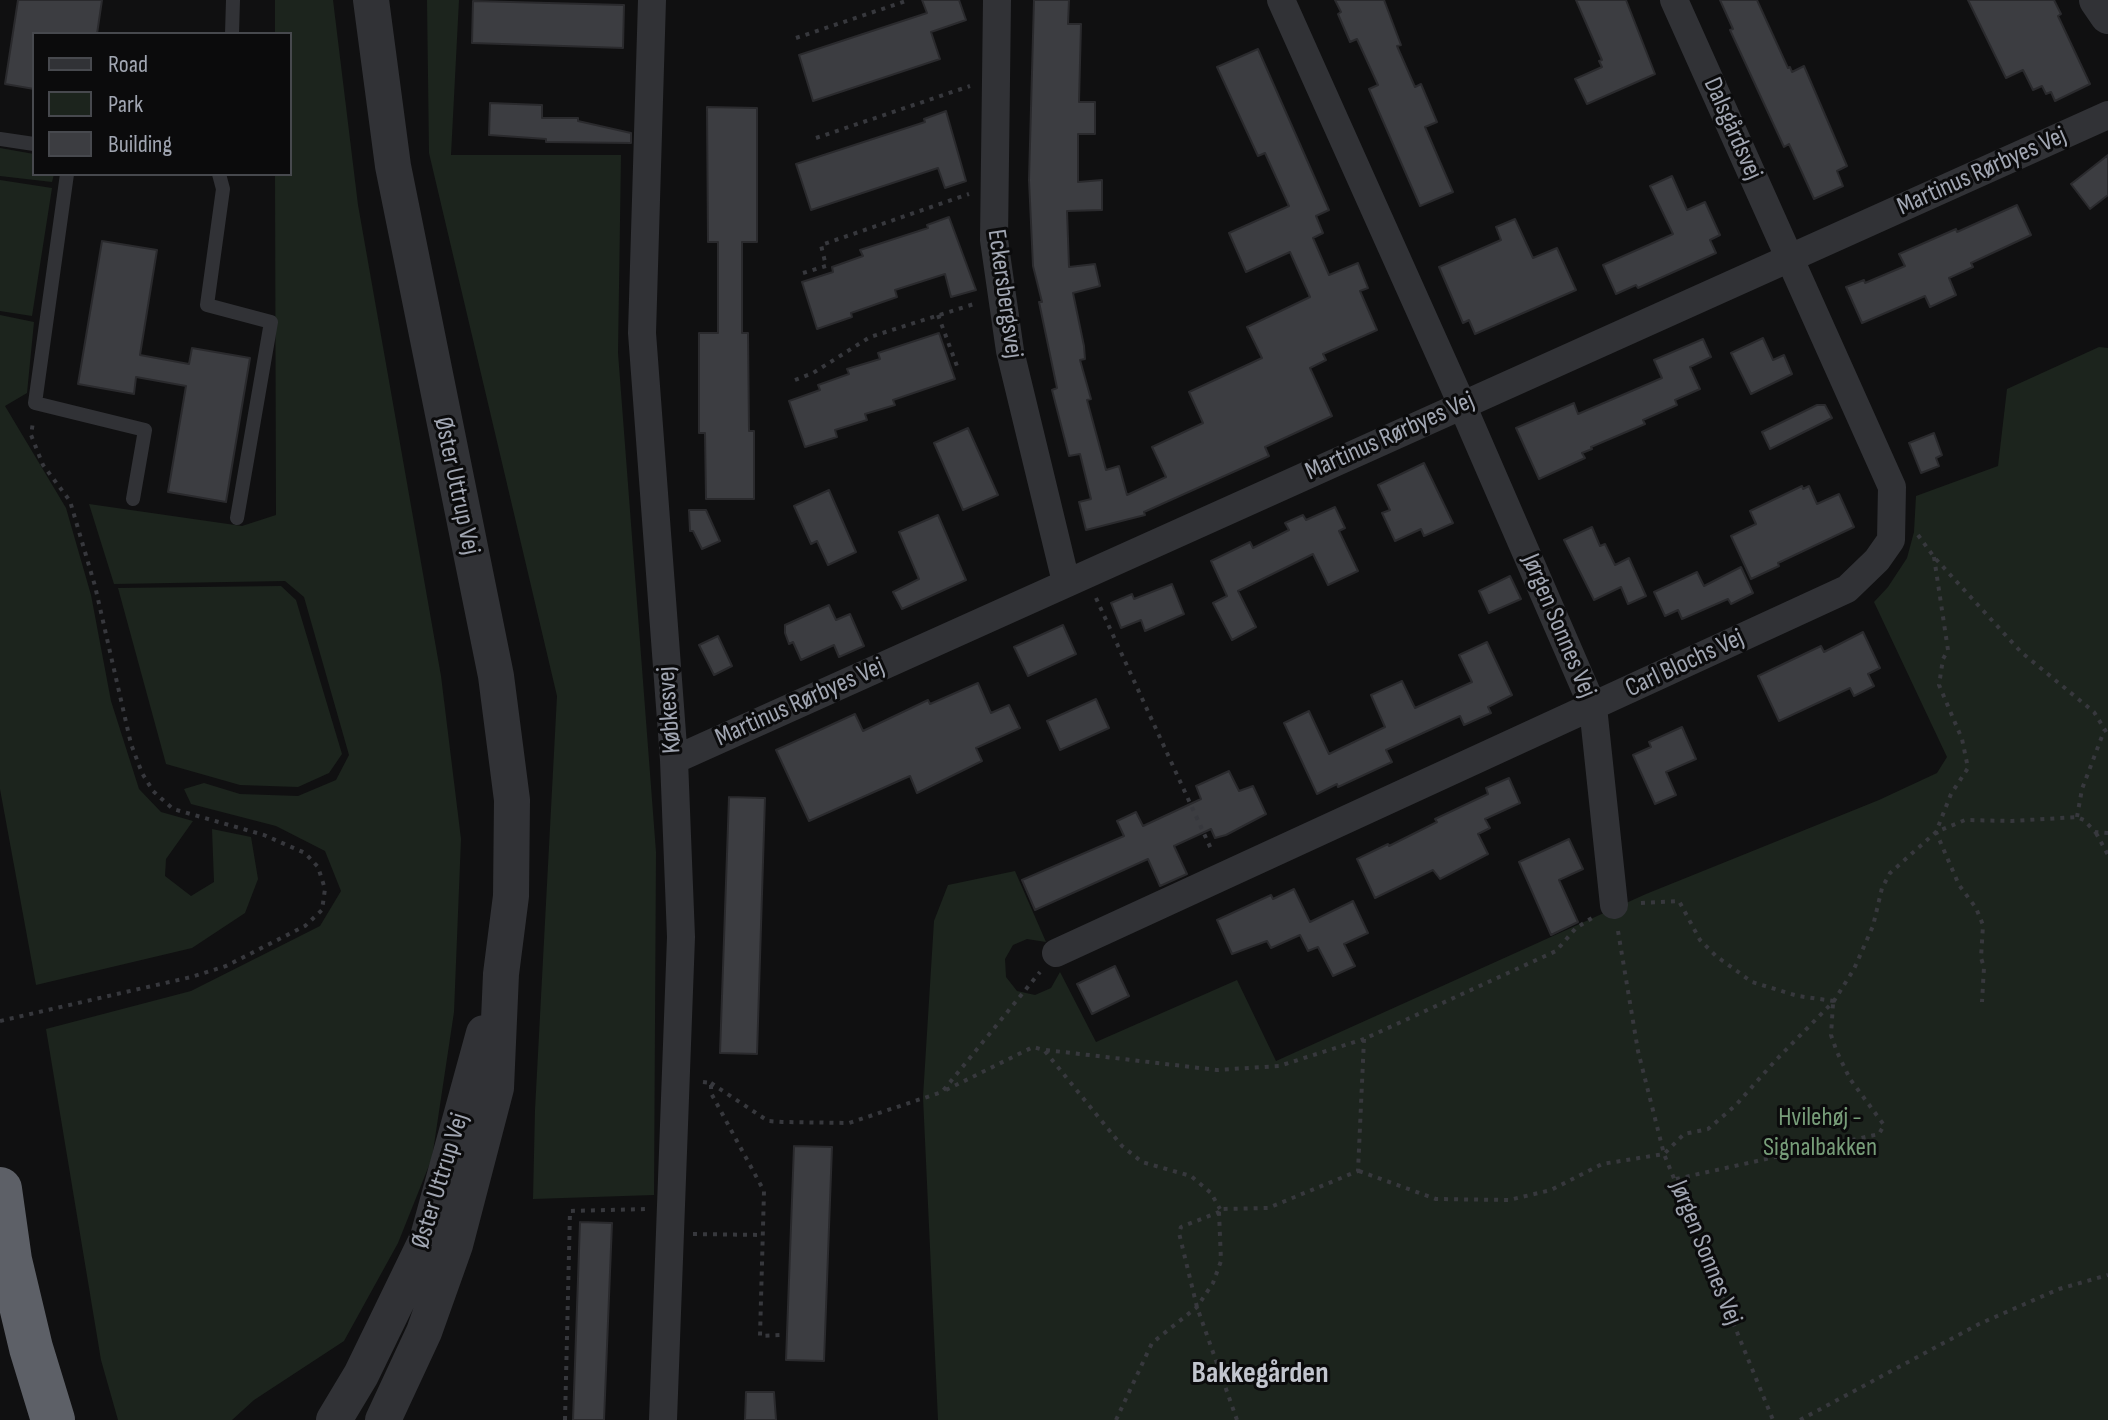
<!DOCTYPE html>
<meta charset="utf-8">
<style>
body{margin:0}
#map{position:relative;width:2108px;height:1420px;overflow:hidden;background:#101011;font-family:"Sofia Sans Condensed",sans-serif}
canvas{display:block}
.legend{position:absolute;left:32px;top:32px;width:260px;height:144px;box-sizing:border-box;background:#0b0b0c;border:2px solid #47494e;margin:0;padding:10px 14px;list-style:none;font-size:24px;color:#a1a6b2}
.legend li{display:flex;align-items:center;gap:16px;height:40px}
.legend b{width:40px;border:2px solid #47494e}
</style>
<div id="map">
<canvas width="2108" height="1420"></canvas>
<ul class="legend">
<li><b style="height:10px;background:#313236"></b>Road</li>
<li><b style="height:22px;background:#1c241d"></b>Park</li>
<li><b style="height:22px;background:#3c3d41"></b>Building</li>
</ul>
</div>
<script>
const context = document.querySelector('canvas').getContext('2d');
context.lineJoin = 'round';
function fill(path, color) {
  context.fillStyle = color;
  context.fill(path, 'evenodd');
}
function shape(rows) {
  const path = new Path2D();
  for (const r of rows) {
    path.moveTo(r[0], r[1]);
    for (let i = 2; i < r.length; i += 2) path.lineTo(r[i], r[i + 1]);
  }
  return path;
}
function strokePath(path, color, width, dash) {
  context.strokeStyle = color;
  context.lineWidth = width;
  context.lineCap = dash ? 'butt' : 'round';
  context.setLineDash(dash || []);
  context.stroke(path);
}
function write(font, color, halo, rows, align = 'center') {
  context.font = font + ' "Sofia Sans Condensed",sans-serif';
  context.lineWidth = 6;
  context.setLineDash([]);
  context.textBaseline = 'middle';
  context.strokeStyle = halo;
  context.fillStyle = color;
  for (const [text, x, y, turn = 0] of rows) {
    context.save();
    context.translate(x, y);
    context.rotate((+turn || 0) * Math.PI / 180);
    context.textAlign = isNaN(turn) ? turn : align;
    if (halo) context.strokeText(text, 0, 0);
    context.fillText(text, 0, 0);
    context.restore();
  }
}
fill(shape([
 [275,0,333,0,358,205,441,676,461,839,454,1012,432,1158,398,1243,344,1341,254,1400,232,1420,118,1420,101,1360,46,1029,191,991,320,926,341,891,325,851,276,826,191,804,184,789,204,783,240,794,298,796,336,780,349,755,304,597,285,581,114,584,89,504,242,526,276,515,275,174,290,174,290,34,275,34],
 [427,0,459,0,451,155,621,155,618,353,656,852,654,1195,533,1199,535,1110,557,696,429,153],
 [0,148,34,154,34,174,54,174,52,182,0,176],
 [0,180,52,188,32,316,0,311],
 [0,315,34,322,27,393,5,406,66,508,91,595,111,701,139,789,161,812,193,821,166,859,165,876,191,896,214,882,212,829,251,837,258,879,245,913,192,948,36,985,0,789],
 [2099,347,2108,348,2108,1420,938,1420,923,1097,934,921,948,885,1015,871,1046,942,1027,939,1013,945,1005,959,1006,977,1017,991,1035,995,1051,988,1060,972,1096,1042,1237,980,1276,1061,1646,894,1879,800,1937,773,1947,757,1874,602,1888,587,1907,558,1914,532,1916,496,1998,466,2007,389],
 [281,586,296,600,342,754,329,773,298,787,240,785,166,764,118,588]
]), '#1c241d');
const building = shape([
 [18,0,102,0,97,34,34,34,34,89,5,84,18,0],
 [922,0,959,0,966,20,931,32,940,59,813,101,799,55,927,13,922,0],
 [1034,0,1069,0,1068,24,1081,24,1079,102,1095,102,1095,134,1078,134,1078,182,1102,180,1102,210,1067,211,1069,267,1095,264,1100,286,1073,293,1084,346,1085,359,1080,360,1091,399,1087,400,1106,470,1119,466,1127,495,1166,477,1152,447,1203,423,1189,392,1262,358,1247,327,1310,297,1290,252,1246,272,1229,233,1289,206,1265,153,1258,156,1217,67,1258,49,1329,210,1316,216,1323,233,1313,238,1329,275,1358,263,1368,288,1360,291,1377,330,1323,354,1326,360,1310,368,1332,416,1265,447,1269,456,1144,512,1145,515,1086,530,1079,502,1091,499,1080,454,1069,456,1052,390,1057,388,1039,302,1042,302,1033,266,1029,180,1034,0],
 [1335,0,1384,0,1401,45,1397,46,1415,87,1421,84,1437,122,1425,127,1453,192,1420,206,1369,89,1378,85,1357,39,1350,42,1338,14,1341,12,1335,0],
 [1576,0,1626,0,1655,74,1587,104,1575,79,1602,67,1599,61,1602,60,1576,0],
 [1720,0,1757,0,1788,68,1790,67,1792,72,1804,66,1847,166,1837,171,1843,186,1814,199,1789,144,1784,147,1730,30,1733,29,1720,0],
 [1968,0,2054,0,2061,14,2058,16,2090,84,2055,101,2051,92,2046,94,2042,86,2033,90,2023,70,2006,78,1968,0],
 [473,1,624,5,623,48,472,43,473,1],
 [490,103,542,105,542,118,578,118,578,121,631,133,631,143,546,142,546,139,489,135,490,103],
 [707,107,757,108,757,242,742,242,742,333,748,333,749,431,754,431,754,499,706,499,705,433,699,433,699,333,718,333,718,242,708,242,707,107],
 [946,111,966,181,945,188,938,168,811,210,796,164,925,122,924,119,946,111],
 [2108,155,2108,195,2090,209,2071,184,2108,155],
 [1672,176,1687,210,1705,202,1720,235,1710,240,1716,253,1638,288,1636,285,1616,294,1603,265,1673,234,1650,186,1672,176],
 [2017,205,2031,235,1971,263,1973,267,1949,278,1956,295,1930,307,1925,296,1862,323,1846,287,1864,280,1865,283,1905,266,1899,254,1956,229,1957,232,2017,205],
 [949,217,976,290,951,297,945,274,895,290,897,297,851,313,852,317,817,329,802,282,833,272,832,267,863,256,860,250,928,228,927,225,949,217],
 [1515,219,1533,258,1557,248,1576,290,1475,334,1469,320,1463,323,1439,267,1501,240,1496,227,1515,219],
 [102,241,157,250,140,355,189,364,192,348,250,358,226,502,168,492,186,386,136,377,134,394,78,384,102,241],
 [939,333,955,379,893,400,895,405,865,414,867,420,835,430,837,437,805,447,789,401,820,390,818,385,849,374,847,369,880,359,878,353,939,333],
 [1763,338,1773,360,1784,355,1792,374,1751,394,1731,353,1763,338],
 [1703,339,1711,357,1690,367,1700,389,1675,400,1677,405,1643,420,1645,424,1591,447,1592,449,1582,453,1585,458,1539,479,1516,428,1574,403,1578,414,1662,378,1654,360,1703,339],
 [1817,405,1825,405,1832,418,1770,449,1762,432,1817,405],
 [968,428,998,495,963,510,934,443,968,428],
 [1934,433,1942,455,1936,458,1939,466,1921,473,1909,443,1934,433],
 [1424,463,1453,523,1424,536,1421,529,1395,541,1382,513,1390,510,1378,485,1424,463],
 [1802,486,1803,489,1809,486,1817,504,1839,494,1854,527,1778,563,1779,566,1751,579,1731,536,1756,524,1750,511,1802,486],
 [829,490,856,552,828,565,817,541,811,544,794,506,829,490],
 [1335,507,1345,528,1339,531,1358,571,1328,585,1313,554,1238,591,1256,627,1232,640,1213,603,1227,596,1211,561,1250,542,1253,548,1289,530,1285,523,1303,515,1306,520,1335,507],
 [689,510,706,510,720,541,702,549,693,531,690,531,689,510],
 [938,515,966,580,902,609,893,592,919,579,899,532,938,515],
 [1592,527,1600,546,1605,544,1615,565,1629,558,1646,596,1628,604,1621,587,1594,600,1564,540,1592,527],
 [1741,567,1753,593,1731,604,1728,599,1682,619,1678,610,1665,616,1654,592,1697,572,1704,586,1741,567],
 [1510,576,1521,599,1489,613,1479,591,1510,576],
 [1172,584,1184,614,1145,631,1141,620,1121,628,1111,603,1132,594,1134,599,1172,584],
 [829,605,836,620,850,614,864,646,839,657,834,645,801,660,793,642,789,644,785,633,785,625,829,605],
 [1063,625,1076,654,1028,676,1014,647,1063,625],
 [1863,632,1880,668,1868,674,1874,686,1854,696,1850,688,1779,721,1758,676,1821,646,1824,652,1863,632],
 [718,636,732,666,714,675,699,645,718,636],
 [1487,642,1512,695,1488,707,1491,713,1464,725,1460,716,1386,750,1392,762,1338,787,1337,784,1317,794,1284,723,1309,711,1329,754,1385,727,1371,695,1402,681,1415,708,1472,682,1459,655,1487,642],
 [978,683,991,713,1009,705,1020,728,976,748,982,761,917,793,910,776,809,821,776,750,855,714,863,731,928,700,930,704,978,683],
 [1096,699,1109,728,1060,750,1047,721,1096,699],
 [1682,727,1696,759,1666,772,1676,795,1655,804,1633,755,1651,747,1649,742,1682,727],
 [1229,771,1239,791,1253,786,1266,814,1226,835,1215,838,1211,829,1174,846,1187,874,1160,886,1148,859,1035,910,1022,880,1124,836,1117,821,1136,812,1143,826,1201,799,1196,786,1229,771],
 [1509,778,1520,803,1485,819,1490,828,1478,834,1488,854,1440,879,1433,870,1375,898,1357,859,1388,844,1389,846,1437,822,1435,819,1488,794,1486,788,1509,778],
 [729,797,765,798,757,1054,720,1053,729,797],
 [1569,839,1583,869,1559,880,1578,922,1551,935,1519,862,1569,839],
 [1294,889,1310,922,1353,901,1368,933,1344,944,1355,966,1333,976,1318,947,1308,951,1300,935,1271,948,1267,941,1232,954,1217,920,1271,895,1273,899,1294,889],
 [1115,966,1129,996,1092,1014,1077,984,1115,966],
 [794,1146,832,1147,824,1361,786,1360,794,1146],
 [580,1222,612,1223,604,1420,573,1420,580,1222],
 [746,1392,774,1392,776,1420,745,1420,746,1392]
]);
fill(building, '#3c3d41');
strokePath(building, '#2a2a2d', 2);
strokePath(shape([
 [796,38,909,0],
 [816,138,970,86],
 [803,273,826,266,821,245,969,194],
 [938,315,957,366],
 [795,380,813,373,870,337,977,303],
 [1918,535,1934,557,2021,652,2094,712,2108,735],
 [1934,557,1948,650,1943,659,1939,685,1962,739,1968,768,1951,794,1936,832,1959,885,1976,908,1983,925,1981,958,1984,967,1982,1002],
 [1096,598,1212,851],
 [2077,817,2082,789,2104,731],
 [2096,833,2108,855],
 [1641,903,1679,901,1700,940,1716,956,1752,982,1798,996,1834,1001],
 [1618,931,1638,1051,1664,1154,1773,1420],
 [0,1021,191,977,226,966,305,926,322,910,325,889,318,867,305,853,264,835,173,809,153,791,142,773,131,744,95,586,70,501,43,465,31,435,33,422],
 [1046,1050,1217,1070,1279,1066,1364,1039],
 [703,1082,711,1083,711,1093,764,1191,760,1336,782,1335],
 [711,1083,768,1121,782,1122,849,1123,942,1092,1040,972],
 [946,1090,1033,1047,1044,1050,1122,1146,1142,1162,1191,1176,1211,1193,1220,1209],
 [1359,1171,1436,1199,1509,1200,1551,1190,1602,1164,1664,1154,1684,1134,1708,1129,1736,1105,1775,1061,1834,1001,1854,969,1873,926,1882,888,1890,873,1936,832,1965,820,2012,821,2077,817,2084,820,2095,832,2108,833],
 [1676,1179,1879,1134,1884,1125,1850,1079,1837,1052,1831,1035,1833,1004],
 [693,1234,763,1235],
 [565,1420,570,1211,647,1209],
 [1116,1420,1152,1343,1197,1307,1213,1283,1221,1261,1219,1212],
 [1237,1420,1197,1307,1179,1233,1181,1227,1219,1212,1220,1209,1268,1208,1358,1171,1364,1039,1556,951,1576,928,1592,918],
 [1800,1420,1979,1324,2059,1289,2108,1275]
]), '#37383d', 4, [4, 6]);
strokePath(shape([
 [232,34,233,0],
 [0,139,34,144],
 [67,174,35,403,145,430,133,499],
 [219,174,223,189,207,305,271,322,237,518]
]), '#313236', 14);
strokePath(shape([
 [652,0,642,333,674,760,681,937,663,1420],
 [997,0,994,240,1010,351,1066,582],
 [1281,0,1456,391,1593,707,1614,905],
 [674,760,2108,115],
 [1056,953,1847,589,1877,560,1891,540,1892,487,1674,0]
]), '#313236', 28);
strokePath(shape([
 [371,0,393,166,496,676,512,800,511,896,501,974,496,1088,455,1245,424,1332,383,1420],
 [2097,0,2108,16],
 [334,1420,361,1375,428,1237,484,1033]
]), '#313236', 36);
strokePath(shape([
 [0,1189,10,1260,31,1348,53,1420]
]), '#5d6067', 44);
write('26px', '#a1a6b2', '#0b0b0c', [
 ["Dalsgårdsvej",1732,129,66],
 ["Martinus Rørbyes Vej",1982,172,-24],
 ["Eckersbergsvej",1004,294,82],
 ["Martinus Rørbyes Vej",1390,437,-24],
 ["Øster Uttrup Vej",456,486,78],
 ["Jørgen Sonnes Vej",1558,626,67],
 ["Carl Blochs Vej",1685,664,-25],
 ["Martinus Rørbyes Vej",800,703,-24],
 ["Købkesvej",670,710,-94],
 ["Øster Uttrup Vej",441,1181,-73],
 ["Jørgen Sonnes Vej",1705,1253,68]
]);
write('26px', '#779d79', '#0b0b0c', [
 ["Hvilehøj -",1820,1118],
 ["Signalbakken",1820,1148]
]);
write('bold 30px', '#c2c5ce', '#0b0b0c', [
 ["Bakkegården",1260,1374]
]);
</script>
